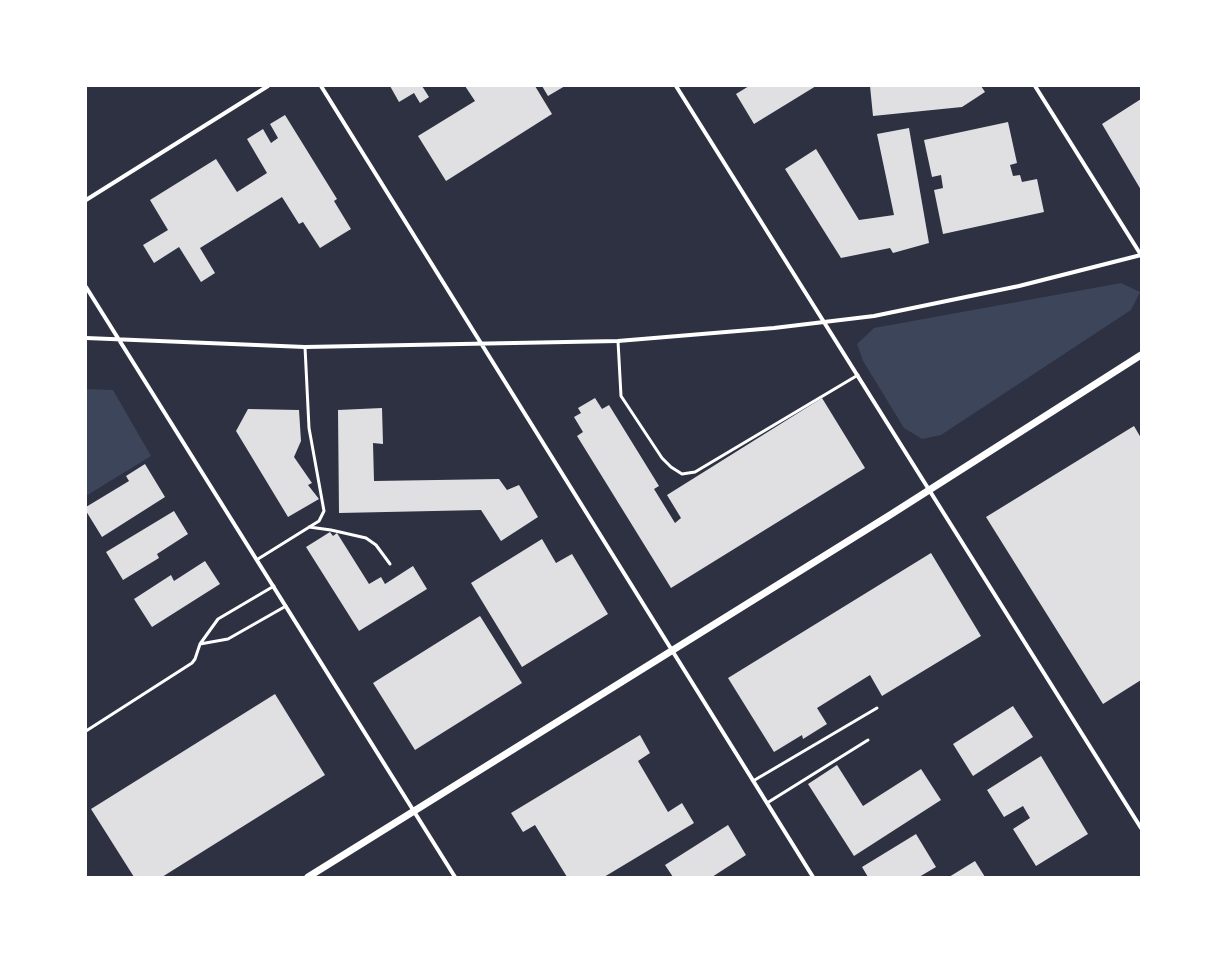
<!DOCTYPE html>
<style>
body{margin:0}
#map{position:relative;width:1227px;height:963px;overflow:hidden;background:#2d3142;font-family:Ubuntu,sans-serif}
canvas{display:block}
.frame{position:absolute;inset:0;border:87px solid #fff;pointer-events:none}
</style>
<div id="map">
<canvas width="1227" height="963"></canvas>
<div class="frame"></div>
</div>
<script>
const context = document.querySelector('canvas').getContext('2d');
context.lineJoin = 'round';
function fill(path, color) {
  context.fillStyle = color;
  context.fill(path, 'evenodd');
}
function shape(rows) {
  const path = new Path2D();
  for (const r of rows) {
    path.moveTo(r[0], r[1]);
    for (let i = 2; i < r.length; i += 2) path.lineTo(r[i], r[i + 1]);
  }
  return path;
}
function strokePath(path, color, width, dash) {
  context.strokeStyle = color;
  context.lineWidth = width;
  context.lineCap = dash ? 'butt' : 'round';
  context.setLineDash(dash || []);
  context.stroke(path);
}
fill(shape([
 [1121,283,1140,292,1131,310,941,435,922,439,904,428,863,361,857,344,874,328],
 [86,389,113,390,151,456,86,496]
]), '#3c4559');
fill(shape([
 [390,86,422,86,429,97,420,103,414,93,399,102],
 [465,86,535,86,552,114,446,181,418,136,475,101],
 [542,86,565,86,548,96],
 [749,86,816,86,754,124,736,94],
 [870,86,981,86,985,92,962,107,873,116],
 [1141,99,1141,190,1102,124],
 [285,115,337,199,334,201,351,229,320,248,303,222,299,224,282,197,200,248,215,273,201,282,179,247,154,263,143,245,168,230,150,200,216,159,237,192,267,173,247,139,263,129,271,143,278,138,270,124],
 [1008,122,1017,163,1010,165,1013,176,1020,175,1022,182,1037,179,1044,212,943,234,934,190,943,188,941,175,932,177,924,140],
 [909,128,929,243,893,253,890,248,841,258,785,169,816,149,859,220,894,215,877,134],
 [595,398,602,409,609,405,659,486,654,489,675,523,681,518,667,495,822,398,865,468,671,588,577,436,583,432,574,417,581,413,578,408],
 [382,408,383,444,373,443,374,481,499,479,507,490,519,485,538,517,501,541,481,510,339,513,338,410],
 [248,409,299,410,301,441,294,457,312,483,308,485,319,499,288,517,236,431],
 [1134,426,1141,438,1141,680,1103,704,986,517],
 [145,464,165,497,102,537,86,511,86,507,129,481,126,476],
 [174,511,188,534,157,554,159,558,123,580,106,552],
 [330,532,333,536,337,533,369,584,381,577,385,584,413,566,427,589,359,631,306,547],
 [542,539,556,563,572,554,608,614,522,667,471,583],
 [931,553,981,636,882,696,870,675,817,708,827,724,803,739,802,735,774,752,728,678],
 [205,561,220,584,152,627,134,599,171,575,174,581],
 [480,616,522,683,415,750,373,683],
 [275,694,325,775,162,877,134,877,91,809],
 [1013,706,1033,737,973,776,953,744],
 [640,735,650,753,638,761,668,812,682,803,694,823,604,877,567,877,535,825,523,832,511,813],
 [1041,756,1088,834,1036,866,1013,829,1030,818,1023,806,1004,817,987,790],
 [837,765,863,806,921,769,941,800,854,856,808,784],
 [728,825,746,855,712,877,673,877,665,865],
 [916,834,936,867,919,877,868,877,862,867],
 [975,861,985,877,949,877]
]), '#e0e0e3');
strokePath(shape([
 [618,341,621,396,662,458,671,467,682,474,695,472,858,375],
 [309,527,331,530,366,538,376,545,390,564],
 [258,559,319,521,324,511,309,428,305,347],
 [274,586,218,619,200,644,228,639,286,606],
 [86,731,192,663,195,659,200,644],
 [753,781,877,708],
 [767,803,868,740]
]), '#fff', 3);
strokePath(shape([
 [321,86,813,877],
 [676,86,1141,828],
 [1035,86,1141,255],
 [86,200,268,86],
 [86,287,455,877],
 [86,338,305,347,618,341,774,328,874,316,1019,286,1141,255]
]), '#fff', 4);
strokePath(shape([
 [308,877,890,515,1141,355]
]), '#fff', 7);
</script>
